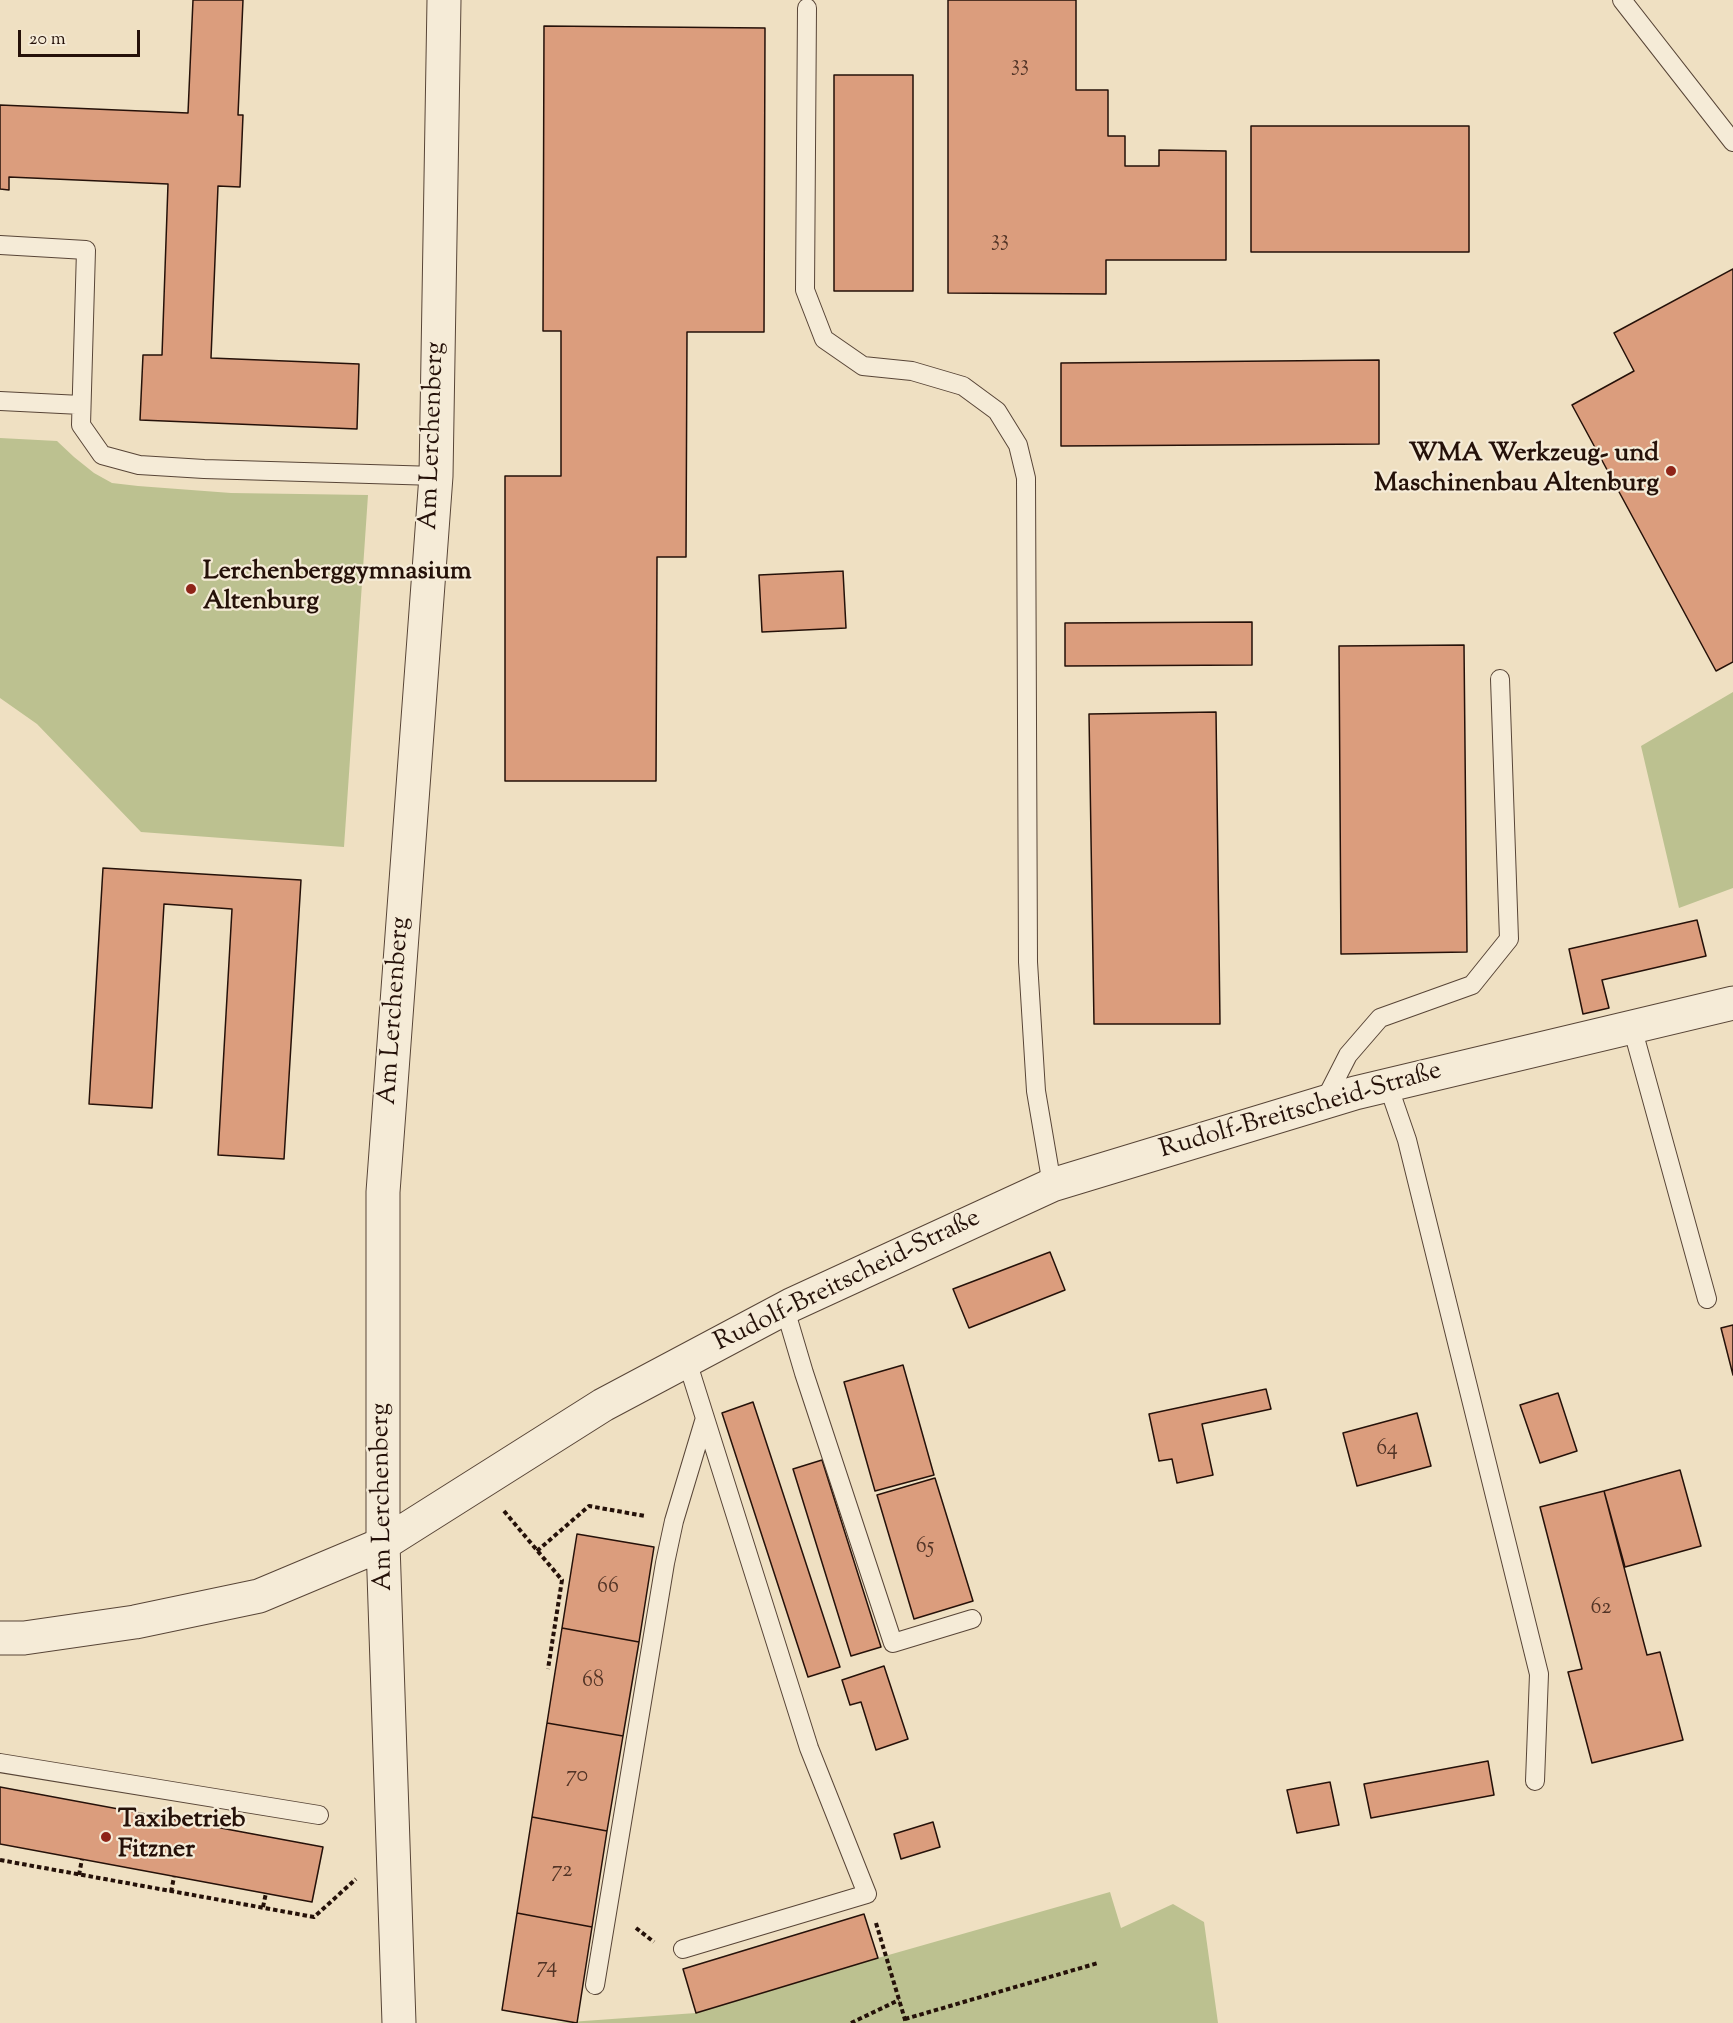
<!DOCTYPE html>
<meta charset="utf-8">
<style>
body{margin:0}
#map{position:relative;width:1733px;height:2023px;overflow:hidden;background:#efe0c2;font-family:"Sorts Mill Goudy",serif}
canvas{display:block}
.scale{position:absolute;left:18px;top:30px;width:122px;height:27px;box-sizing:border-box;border:3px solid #251109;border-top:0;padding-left:8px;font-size:18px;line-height:21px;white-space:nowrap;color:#251109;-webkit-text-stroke:4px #f5ebd7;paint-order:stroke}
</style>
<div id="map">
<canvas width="1733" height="2023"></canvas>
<div class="scale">20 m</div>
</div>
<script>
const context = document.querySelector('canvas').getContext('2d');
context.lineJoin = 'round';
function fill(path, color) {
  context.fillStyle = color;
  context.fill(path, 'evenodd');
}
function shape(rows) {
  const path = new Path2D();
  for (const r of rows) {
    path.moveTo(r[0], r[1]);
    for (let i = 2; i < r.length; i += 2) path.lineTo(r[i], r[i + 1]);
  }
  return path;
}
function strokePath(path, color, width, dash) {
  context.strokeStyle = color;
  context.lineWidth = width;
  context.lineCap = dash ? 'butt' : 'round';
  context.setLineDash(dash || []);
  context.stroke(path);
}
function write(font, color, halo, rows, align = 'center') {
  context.font = font + ' "Sorts Mill Goudy",serif';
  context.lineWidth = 4.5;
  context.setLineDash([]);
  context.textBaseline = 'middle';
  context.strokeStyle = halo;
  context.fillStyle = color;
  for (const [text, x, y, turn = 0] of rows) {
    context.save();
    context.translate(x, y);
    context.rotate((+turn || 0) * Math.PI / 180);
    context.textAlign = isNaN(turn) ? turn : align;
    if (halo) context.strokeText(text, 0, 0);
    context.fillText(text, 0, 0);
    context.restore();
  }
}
fill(shape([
 [0,438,57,441,74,457,94,473,112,483,138,486,231,493,368,495,344,847,141,832,37,724,0,698],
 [1733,692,1733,888,1679,908,1641,746],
 [1110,1892,1121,1928,1173,1904,1204,1922,1218,2023,556,2023,696,2013,878,1958]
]), '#bcc190');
const building = shape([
 [193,0,243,0,238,115,243,115,240,187,218,186,211,358,359,364,357,429,140,420,143,355,162,355,168,184,9,177,9,190,0,189,0,105,188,113,193,0],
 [948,0,1076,0,1076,90,1108,90,1108,136,1125,136,1125,166,1159,166,1159,150,1226,151,1226,260,1106,260,1106,294,948,293,948,0],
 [544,26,765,28,764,332,687,332,686,557,657,557,656,781,505,781,505,476,561,476,561,331,543,331,544,26],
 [834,75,913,75,913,291,834,291,834,75],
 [1251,126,1469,126,1469,252,1251,252,1251,126],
 [1733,269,1733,662,1716,671,1572,405,1634,371,1614,333,1733,269],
 [1379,360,1379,444,1061,446,1061,363,1379,360],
 [843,571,846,628,762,632,759,575,843,571],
 [1252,622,1252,665,1065,666,1065,623,1252,622],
 [1464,645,1467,952,1341,954,1339,646,1464,645],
 [1216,712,1220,1024,1094,1024,1089,714,1216,712],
 [103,868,301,880,284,1159,218,1155,232,909,164,904,152,1108,89,1104,103,868],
 [1697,920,1706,956,1602,980,1609,1008,1583,1014,1569,949,1697,920],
 [1050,1252,1065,1290,969,1328,953,1289,1050,1252],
 [1733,1325,1733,1375,1721,1328,1733,1325],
 [903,1365,934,1475,875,1491,844,1382,903,1365],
 [1266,1389,1271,1409,1202,1424,1213,1475,1177,1483,1172,1459,1159,1461,1149,1414,1266,1389],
 [1558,1393,1577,1451,1540,1463,1520,1405,1558,1393],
 [753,1402,840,1667,808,1677,722,1413,753,1402],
 [1417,1413,1431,1466,1357,1486,1343,1433,1417,1413],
 [822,1460,881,1647,851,1656,793,1469,822,1460],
 [1680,1470,1701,1546,1625,1567,1604,1491,1680,1470],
 [935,1478,973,1601,914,1619,877,1495,935,1478],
 [1604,1491,1647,1655,1660,1652,1683,1740,1592,1763,1568,1672,1582,1669,1540,1507,1604,1491],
 [577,1534,654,1547,639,1642,562,1628,577,1534],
 [562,1628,639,1642,623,1736,547,1723,562,1628],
 [884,1666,908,1739,876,1750,861,1702,850,1705,842,1680,884,1666],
 [547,1723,623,1736,607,1831,532,1817,547,1723],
 [1488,1761,1494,1795,1371,1818,1364,1784,1488,1761],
 [1330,1782,1339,1825,1297,1833,1287,1790,1330,1782],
 [0,1787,323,1847,312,1902,0,1844,0,1787],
 [532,1817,607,1831,592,1927,517,1913,532,1817],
 [933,1822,940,1847,901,1859,894,1834,933,1822],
 [517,1913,592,1927,577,2023,502,2010,517,1913],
 [864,1914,878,1958,696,2013,683,1969,864,1914]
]);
fill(building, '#db9d7d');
strokePath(building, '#251109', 1.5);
const service = shape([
 [1622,0,1733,142],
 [807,8,805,290,824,339,863,366,912,371,963,386,997,411,1018,445,1026,478,1028,962,1036,1091,1052,1185],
 [0,245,86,250,81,425,102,455,139,465,204,469,436,476],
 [0,401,81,405],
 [1632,1027,1707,1299],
 [1388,1085,1407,1140,1539,1674,1535,1781],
 [1324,1102,1348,1055,1380,1018,1472,985,1509,939,1500,679],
 [785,1309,804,1373,893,1643,972,1619],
 [0,1763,319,1815],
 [683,1949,867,1894,809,1748,687,1361],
 [595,1985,665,1563,674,1521,705,1418]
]);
const minor = shape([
 [0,1638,24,1638,135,1622,259,1596,383,1544,603,1405,791,1305,1052,1185,1355,1093,1733,1003],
 [399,2023,383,1544,383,1192,436,476,444,0]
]);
strokePath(service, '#584537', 20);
strokePath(minor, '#584537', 35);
strokePath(shape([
 [504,1511,562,1580,548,1669],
 [537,1551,589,1506,645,1516],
 [0,1860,314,1917,356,1879],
 [79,1875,82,1859],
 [171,1892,174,1877],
 [263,1907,266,1893],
 [876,1923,906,2023],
 [636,1928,654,1942],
 [905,2019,1098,1963],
 [851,2023,899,2000]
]), '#251109', 4, [4.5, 3]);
strokePath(service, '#f5ebd7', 18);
strokePath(minor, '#f5ebd7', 33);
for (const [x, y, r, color] of [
 [1671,471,6,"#8f2418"],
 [191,589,6,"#8f2418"],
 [106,1837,6,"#8f2418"]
]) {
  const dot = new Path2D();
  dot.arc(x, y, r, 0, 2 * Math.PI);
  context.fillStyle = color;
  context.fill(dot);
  strokePath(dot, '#f5ebd7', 2);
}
write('22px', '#523426', null, [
 ["33",1020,66],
 ["33",1000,241],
 ["64",1387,1450],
 ["65",925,1548],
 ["66",608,1588],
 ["62",1601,1609],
 ["68",593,1682],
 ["70",577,1777],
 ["72",562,1872],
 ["74",547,1968]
]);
write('26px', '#251109', '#f5ebd7', [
 ["Am Lerchenberg",434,436,-88],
 ["Am Lerchenberg",396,1011,-86],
 ["Rudolf-Breitscheid-Straße",1301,1112,-16],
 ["Rudolf-Breitscheid-Straße",848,1282,-26],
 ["Am Lerchenberg",384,1497,-91]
]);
write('bold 26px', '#251109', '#f5ebd7', [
 ["WMA Werkzeug- und",1659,456,"right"],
 ["Maschinenbau Altenburg",1659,486,"right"],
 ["Lerchenberggymnasium",203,574],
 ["Altenburg",203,604],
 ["Taxibetrieb",118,1822],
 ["Fitzner",118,1852]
], 'left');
</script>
